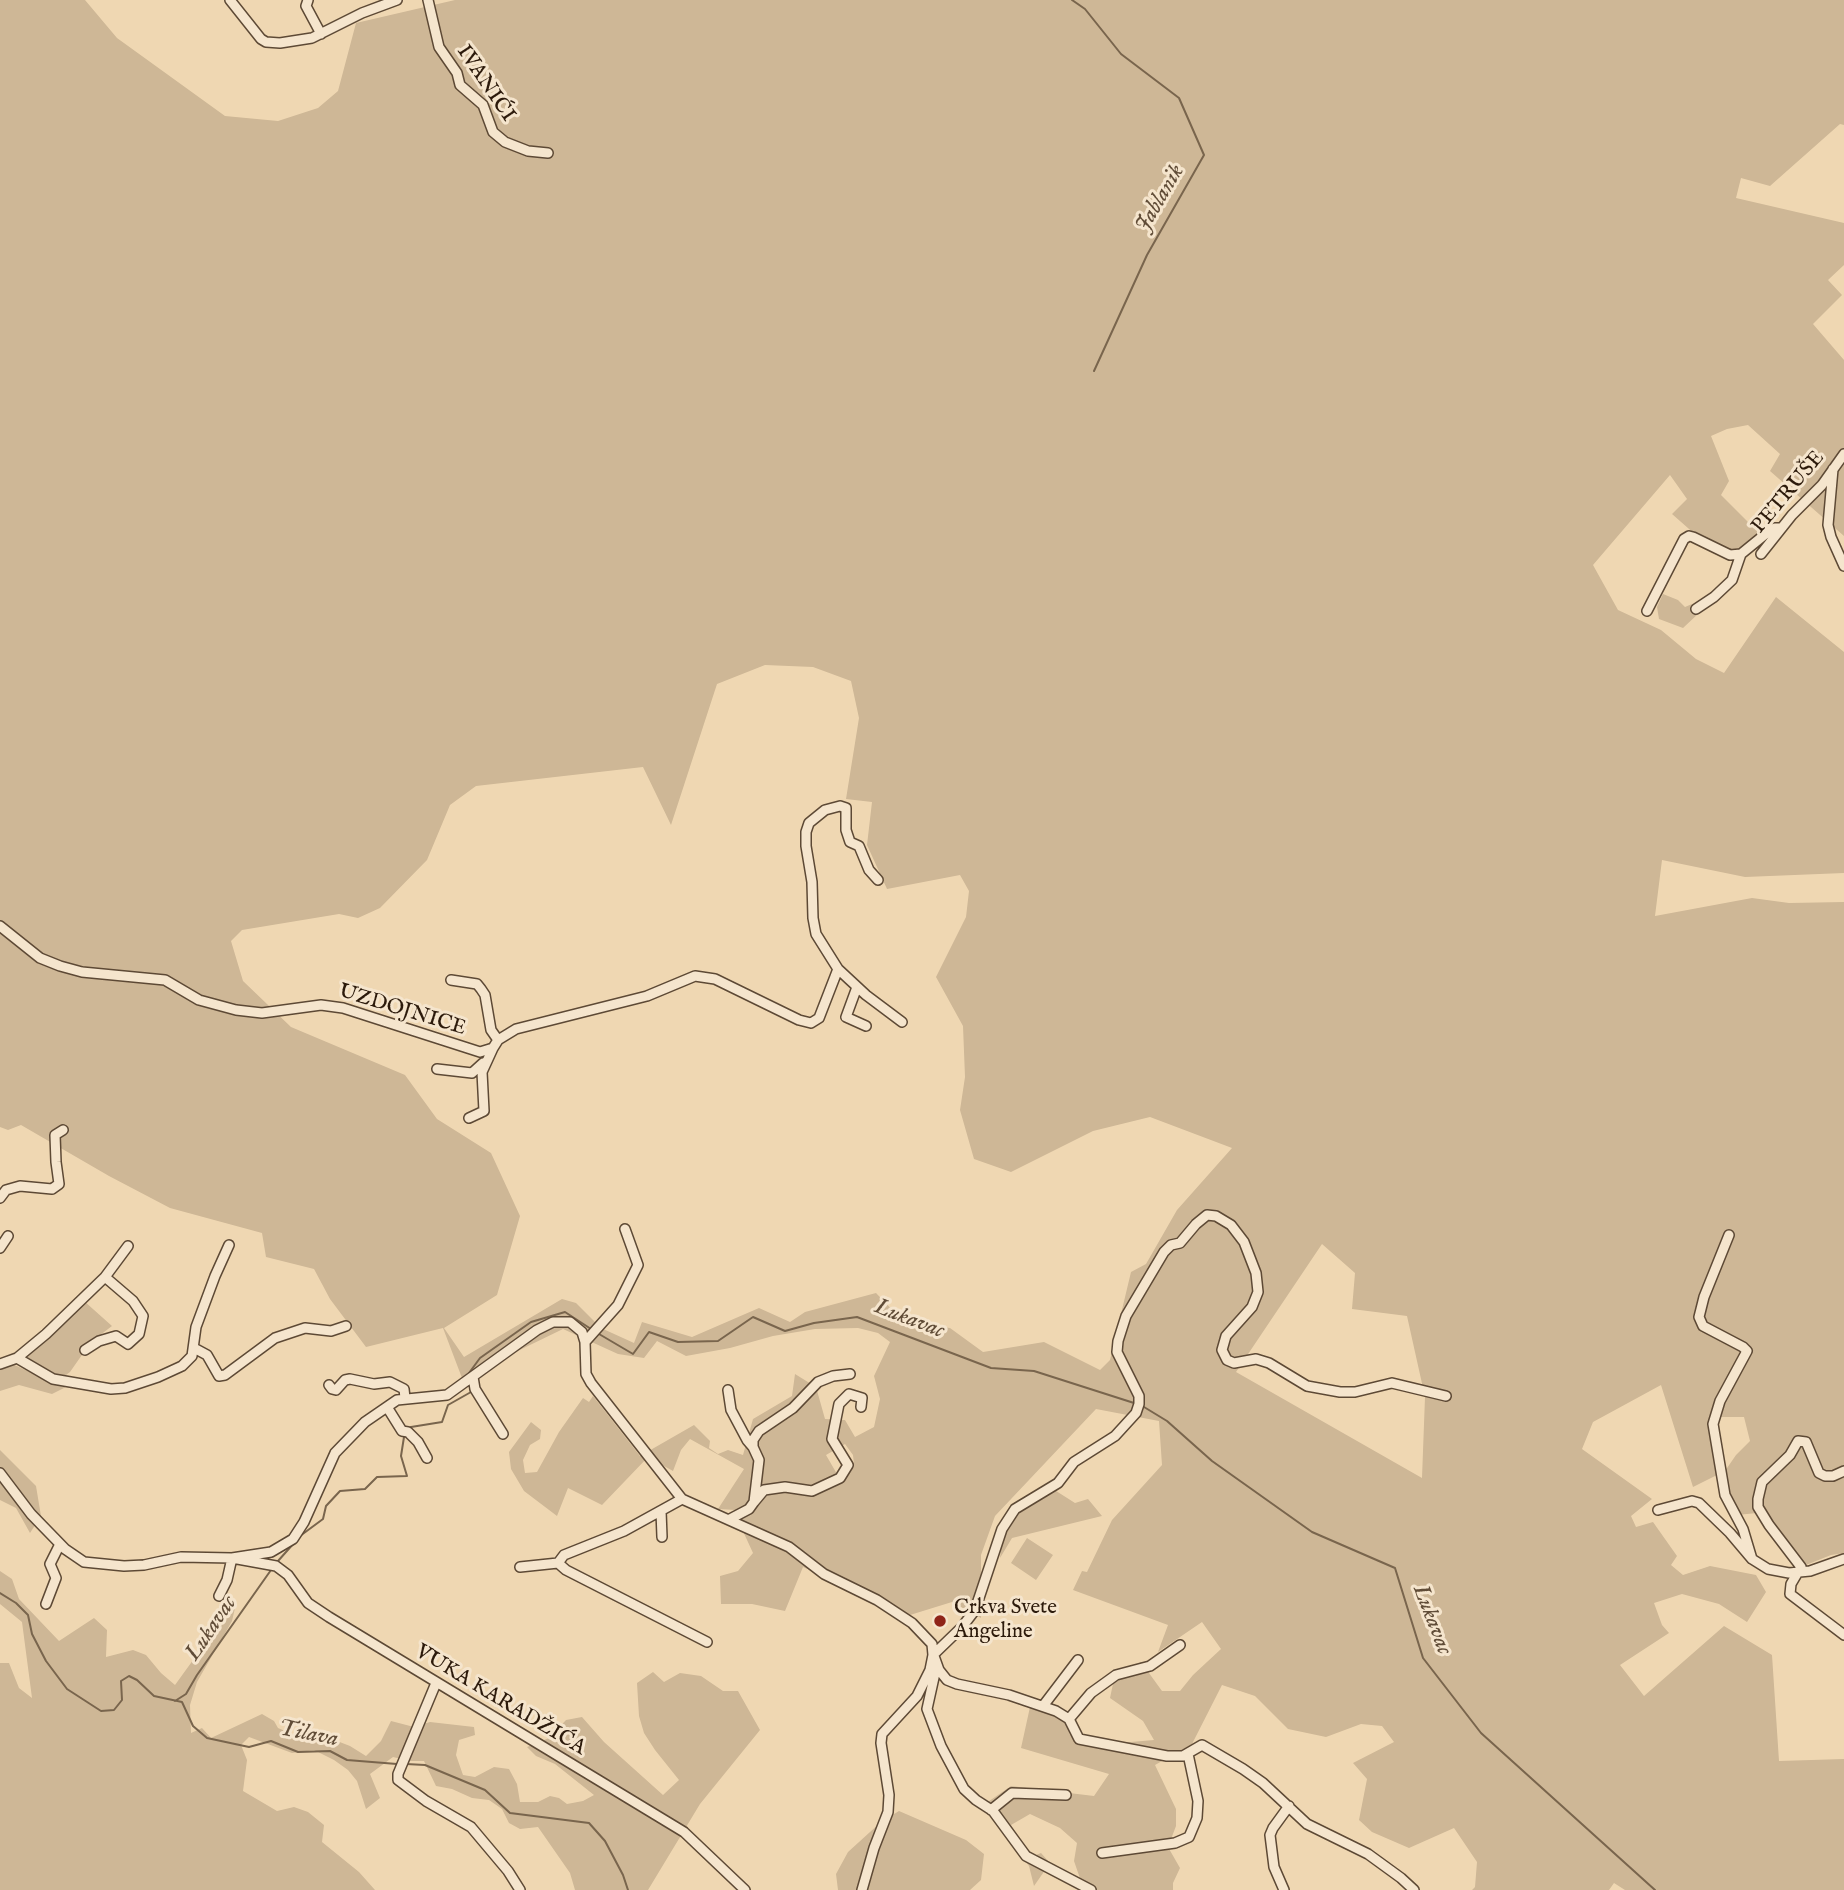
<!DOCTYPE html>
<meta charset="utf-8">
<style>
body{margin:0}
canvas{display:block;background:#efd7b2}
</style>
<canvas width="1844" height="1890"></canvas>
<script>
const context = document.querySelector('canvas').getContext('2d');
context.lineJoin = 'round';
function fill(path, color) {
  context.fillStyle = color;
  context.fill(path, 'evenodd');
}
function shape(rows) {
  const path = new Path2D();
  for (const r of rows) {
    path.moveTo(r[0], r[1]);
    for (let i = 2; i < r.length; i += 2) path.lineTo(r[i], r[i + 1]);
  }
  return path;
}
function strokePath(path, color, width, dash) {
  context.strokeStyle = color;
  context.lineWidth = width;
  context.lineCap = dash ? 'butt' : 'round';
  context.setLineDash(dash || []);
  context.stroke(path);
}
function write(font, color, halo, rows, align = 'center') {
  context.font = font + ' "IM FELL English",serif';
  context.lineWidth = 6;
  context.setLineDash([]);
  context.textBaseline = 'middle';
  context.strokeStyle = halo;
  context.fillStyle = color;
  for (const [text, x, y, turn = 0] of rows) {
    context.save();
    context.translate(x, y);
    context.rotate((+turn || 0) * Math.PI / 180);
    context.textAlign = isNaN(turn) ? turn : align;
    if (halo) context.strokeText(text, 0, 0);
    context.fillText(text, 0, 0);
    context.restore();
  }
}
fill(shape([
 [0,0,85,0,117,38,225,116,278,121,318,108,338,91,356,23,455,0,1844,0,1844,125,1840,124,1770,186,1741,178,1736,198,1844,223,1844,265,1828,280,1842,295,1813,324,1844,360,1844,536,1770,471,1780,454,1748,425,1727,429,1711,436,1729,481,1721,495,1761,535,1745,549,1732,554,1697,536,1672,514,1687,499,1670,475,1593,565,1618,610,1661,630,1696,659,1724,673,1776,597,1844,652,1844,873,1745,877,1662,860,1655,916,1752,898,1789,903,1844,902,1844,1553,1831,1555,1806,1565,1769,1519,1757,1513,1737,1515,1723,1486,1725,1471,1736,1455,1750,1441,1744,1417,1717,1417,1715,1431,1723,1472,1693,1487,1661,1385,1593,1422,1582,1449,1652,1499,1631,1516,1636,1527,1653,1522,1677,1556,1671,1565,1683,1575,1710,1566,1756,1575,1766,1592,1747,1622,1719,1604,1682,1594,1654,1603,1662,1625,1669,1633,1620,1665,1644,1696,1724,1626,1772,1655,1779,1761,1844,1759,1844,1890,1625,1890,1614,1883,1609,1890,1472,1890,1475,1887,1477,1862,1454,1828,1409,1848,1372,1832,1359,1820,1367,1779,1353,1763,1394,1742,1382,1726,1361,1724,1326,1737,1288,1729,1255,1696,1222,1685,1192,1744,1155,1765,1176,1809,1176,1826,1168,1847,1180,1868,1173,1883,1173,1890,1084,1890,1074,1861,1077,1843,1060,1828,1030,1814,1011,1825,1031,1857,1041,1853,1050,1863,1034,1886,1029,1866,982,1806,1011,1786,1094,1796,1109,1774,1021,1748,1030,1707,1066,1720,1070,1735,1119,1743,1154,1740,1143,1721,1110,1698,1114,1679,1141,1662,1162,1691,1180,1691,1193,1675,1221,1649,1202,1622,1158,1652,1168,1625,1073,1590,1082,1571,1087,1572,1112,1520,1162,1465,1159,1421,1096,1409,995,1516,981,1555,981,1618,952,1602,910,1615,803,1567,785,1611,752,1604,721,1604,720,1576,738,1571,753,1553,736,1516,736,1510,718,1509,744,1469,690,1439,681,1450,673,1471,648,1457,602,1505,568,1488,557,1516,524,1491,511,1469,509,1452,531,1422,541,1430,540,1439,530,1445,523,1460,525,1473,537,1472,559,1432,583,1398,589,1402,593,1396,640,1456,694,1425,710,1441,709,1448,718,1454,728,1450,743,1455,753,1419,792,1396,795,1374,816,1387,825,1419,845,1420,855,1437,874,1427,880,1399,874,1376,890,1342,878,1333,858,1328,815,1329,773,1336,730,1348,686,1356,657,1341,644,1358,618,1354,563,1329,462,1378,443,1328,366,1347,330,1299,314,1269,266,1257,262,1233,170,1208,109,1176,21,1125,8,1130,0,1127],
 [765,665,813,667,851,681,859,718,846,799,872,802,867,845,887,889,960,875,969,891,966,917,936,977,963,1026,965,1077,960,1110,974,1159,1011,1172,1093,1131,1150,1117,1232,1148,1177,1210,1146,1264,1131,1272,1110,1360,1100,1370,1044,1342,983,1352,950,1328,904,1322,876,1293,805,1312,790,1322,759,1308,692,1337,642,1322,634,1343,601,1328,576,1303,562,1299,464,1357,444,1328,497,1295,520,1216,491,1153,437,1119,405,1075,291,1027,243,981,231,941,242,930,339,914,358,918,380,908,427,860,450,805,476,786,643,767,671,825,717,684],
 [1322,1244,1355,1273,1352,1309,1407,1316,1425,1397,1422,1478,1236,1372],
 [845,1444,853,1455,854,1464,837,1474,826,1455],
 [1663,594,1678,600,1685,607,1692,604,1699,613,1683,628,1659,619,1657,607],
 [84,1301,112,1326,91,1342,70,1372,62,1378,22,1358],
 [8,1362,47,1380,68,1386,52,1394,19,1385,0,1391,0,1365],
 [0,1450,36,1486,41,1516,30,1533,16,1508,0,1500],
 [1053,1489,1075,1503,1088,1499,1102,1516,1012,1538,1000,1558,1003,1534,1023,1505],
 [1027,1538,1053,1555,1036,1580,1011,1563],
 [0,1571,12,1579,19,1599,59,1641,94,1618,107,1630,106,1657,133,1650,146,1655,161,1673,175,1685,209,1638,235,1608,232,1621,197,1682,190,1705,191,1733,202,1728,211,1738,262,1714,274,1721,278,1728,299,1737,319,1734,350,1746,366,1756,381,1741,391,1721,414,1727,430,1722,474,1727,475,1735,459,1740,456,1755,463,1775,475,1777,494,1767,509,1769,517,1784,520,1802,538,1802,550,1796,559,1798,567,1804,583,1801,594,1795,555,1764,536,1756,527,1747,549,1738,566,1720,582,1717,604,1742,663,1795,679,1780,655,1750,644,1733,639,1716,637,1683,653,1672,664,1682,680,1673,701,1676,723,1691,738,1691,760,1730,700,1804,648,1890,575,1890,570,1873,538,1827,520,1829,509,1823,502,1809,489,1800,472,1798,452,1789,436,1786,424,1761,409,1761,393,1757,370,1774,380,1798,366,1809,357,1781,348,1770,334,1760,314,1750,292,1753,249,1737,241,1745,247,1760,243,1791,277,1811,294,1807,308,1812,324,1825,322,1842,359,1872,375,1890,0,1890,0,1663,9,1663,19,1688,32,1698,22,1622,0,1604],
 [899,1811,966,1840,984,1854,981,1880,970,1890,838,1890,836,1874,848,1852,881,1822]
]), '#ceb796');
strokePath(shape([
 [1072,0,1085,9,1121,54,1179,98,1204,155,1147,255,1094,371],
 [599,1334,633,1354,649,1332,678,1342,718,1341,753,1317,785,1331,814,1323,857,1317,991,1368,1034,1371,1134,1403],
 [469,1373,480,1358,531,1322,565,1312,591,1329],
 [1144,1407,1167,1421,1212,1461,1312,1532,1395,1568,1423,1658,1481,1733,1655,1890],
 [411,1427,442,1422,448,1405,471,1392],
 [300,1536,323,1519,326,1506,340,1491,365,1489,377,1477,407,1476,401,1456,404,1437],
 [278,1561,294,1543],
 [0,1593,16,1603,28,1615,32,1634,46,1661,67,1689,101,1711,114,1710,122,1700,121,1681,129,1676,137,1680,154,1696,182,1702,193,1726,207,1738,249,1747,271,1741,298,1752,330,1751,347,1760,397,1764],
 [175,1701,186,1694,197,1675,271,1570],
 [406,1764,425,1765,485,1790,510,1813,589,1823,605,1841,623,1875,628,1890]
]), '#79654d', 2);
const minor = shape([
 [230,0,261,39,266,42,280,43,312,38,362,13,397,0],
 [308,0,306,6,321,34],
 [428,0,439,47,457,73,460,85,483,105,493,132,505,142,528,151,548,153],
 [1833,469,1828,525,1831,537,1844,566],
 [1761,554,1792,515,1822,485,1844,454],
 [1696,609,1714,597,1732,580,1741,554],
 [1647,611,1684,539,1689,536,1693,537,1730,555,1741,554,1768,532,1775,528,1780,528],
 [878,880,869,870,859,846,850,842,846,830,846,808,840,806,825,810,809,823,806,832,806,846,812,882,813,918,816,934,838,969,866,995,902,1022],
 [0,926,40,958,60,966,82,972,165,980,199,1000,236,1010,262,1013,321,1005,343,1008,480,1052,493,1048,498,1040,516,1029,647,996,695,976,715,979,799,1020,811,1023,819,1018,838,969],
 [451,980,477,984,481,989,485,995,491,1030,498,1040],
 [857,987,846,1017,866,1026],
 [437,1069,472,1073,483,1063],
 [469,1118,484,1111,482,1072,493,1048],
 [0,1198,6,1190,20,1186,52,1189,59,1184,56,1162,55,1135,63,1130],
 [1729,1235,1704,1297,1699,1317,1703,1326,1743,1347,1747,1351,1720,1401,1713,1424,1725,1495,1743,1529,1752,1559],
 [0,1248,8,1236],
 [585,1342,618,1305,638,1265,625,1229],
 [194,1348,207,1355,219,1376,225,1375,275,1338,305,1328,331,1331,346,1326],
 [85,1350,99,1341,116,1336,128,1344,139,1334,143,1316,133,1301,105,1277],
 [17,1358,53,1379,111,1389,125,1388,158,1377,182,1366,192,1356,196,1327,215,1276,229,1245],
 [0,1364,17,1358,46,1334,105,1277,128,1246],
 [473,1377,475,1389,503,1434],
 [329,1385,332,1389,336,1390,345,1380,350,1379,374,1384,390,1382,404,1389,405,1398],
 [728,1390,731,1410,747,1440,753,1447],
 [387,1407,402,1431,408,1432,418,1442,427,1458],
 [1844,1471,1833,1476,1825,1476,1819,1473,1806,1442,1798,1441,1790,1455,1762,1482,1758,1499,1758,1507,1769,1525,1801,1567,1791,1584,1790,1594,1844,1635],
 [0,1473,31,1514,65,1549,84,1562,124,1566,144,1565,181,1557,232,1558,276,1566,288,1575,308,1603,329,1617,684,1832,745,1890],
 [682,1499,624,1531,564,1555,558,1563,566,1570,707,1642],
 [754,1502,764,1490,785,1487,812,1491,840,1478,848,1465,832,1439,839,1404,849,1394,862,1398,861,1407],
 [1658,1510,1692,1501,1699,1503,1730,1533,1752,1559,1768,1569,1789,1573,1810,1571,1844,1559],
 [661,1511,662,1537],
 [730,1519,749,1509,754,1502,759,1460,753,1447,753,1440,759,1431,793,1408,818,1382,833,1376,850,1374],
 [520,1567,558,1563],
 [219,1596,227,1580,232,1558,271,1552,293,1539,304,1522,335,1453,365,1422,397,1400,447,1395,537,1330,553,1322,570,1322,582,1332,585,1342,586,1374,591,1383,682,1499,789,1547,824,1574,877,1600,912,1623,932,1644,933,1655,930,1670,917,1696,882,1734,881,1743,889,1795,888,1812,874,1848,862,1890],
 [46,1604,56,1578,50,1564,60,1544],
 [933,1655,962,1627,975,1610,1002,1529,1015,1509,1058,1483,1074,1462,1115,1436,1136,1413,1139,1404,1139,1396,1117,1352,1118,1341,1126,1316,1164,1252,1171,1245,1180,1243,1196,1224,1207,1215,1216,1216,1231,1225,1244,1242,1256,1273,1258,1292,1252,1307,1226,1336,1222,1350,1227,1360,1234,1363,1256,1359,1269,1363,1307,1386,1340,1392,1355,1392,1392,1383,1446,1396],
 [934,1656,939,1670,947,1680,957,1684,1009,1695,1056,1711,1069,1719,1079,1739,1167,1756,1183,1756,1202,1745,1243,1769,1263,1783,1307,1824,1368,1854,1401,1878,1414,1890],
 [934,1663,935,1673,927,1709,941,1746,964,1789,976,1800,993,1811,1026,1856,1091,1890],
 [436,1683,398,1774,398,1780,426,1801,471,1827,508,1871,520,1890],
 [1043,1706,1078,1660],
 [1069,1719,1091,1693,1116,1675,1150,1666,1180,1645],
 [991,1810,1012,1793,1066,1795],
 [1102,1853,1175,1843,1189,1837,1197,1818,1198,1801,1188,1754],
 [1284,1890,1274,1867,1270,1835,1273,1828,1289,1806]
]);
strokePath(minor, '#5d4935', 12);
strokePath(minor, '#f5e5cd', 9);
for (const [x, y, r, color] of [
 [940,1621,7,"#8f2418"]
]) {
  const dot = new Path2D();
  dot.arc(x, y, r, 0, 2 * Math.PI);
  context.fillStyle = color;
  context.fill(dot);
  strokePath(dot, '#f5e5cd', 2.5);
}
write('21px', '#2c1a0b', '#f5e5cd', [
 ["IVANIĆI",485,84,56],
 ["PETRUŠE",1789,493,-50],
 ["UZDOJNICE",402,1011,17],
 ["VUKA KARADŽIĆA",500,1701,31]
]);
write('21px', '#2c1a0b', '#f5e5cd', [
 ["Crkva Svete",954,1609],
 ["Angeline",954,1633]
], 'left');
write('italic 23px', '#604c37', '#f5e5cd', [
 ["Jablanik",1161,199,-60],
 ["Lukavac",909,1320,21],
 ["Lukavac",1431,1620,69],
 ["Lukavac",212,1629,-56],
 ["Tilava",308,1735,11]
]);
</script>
